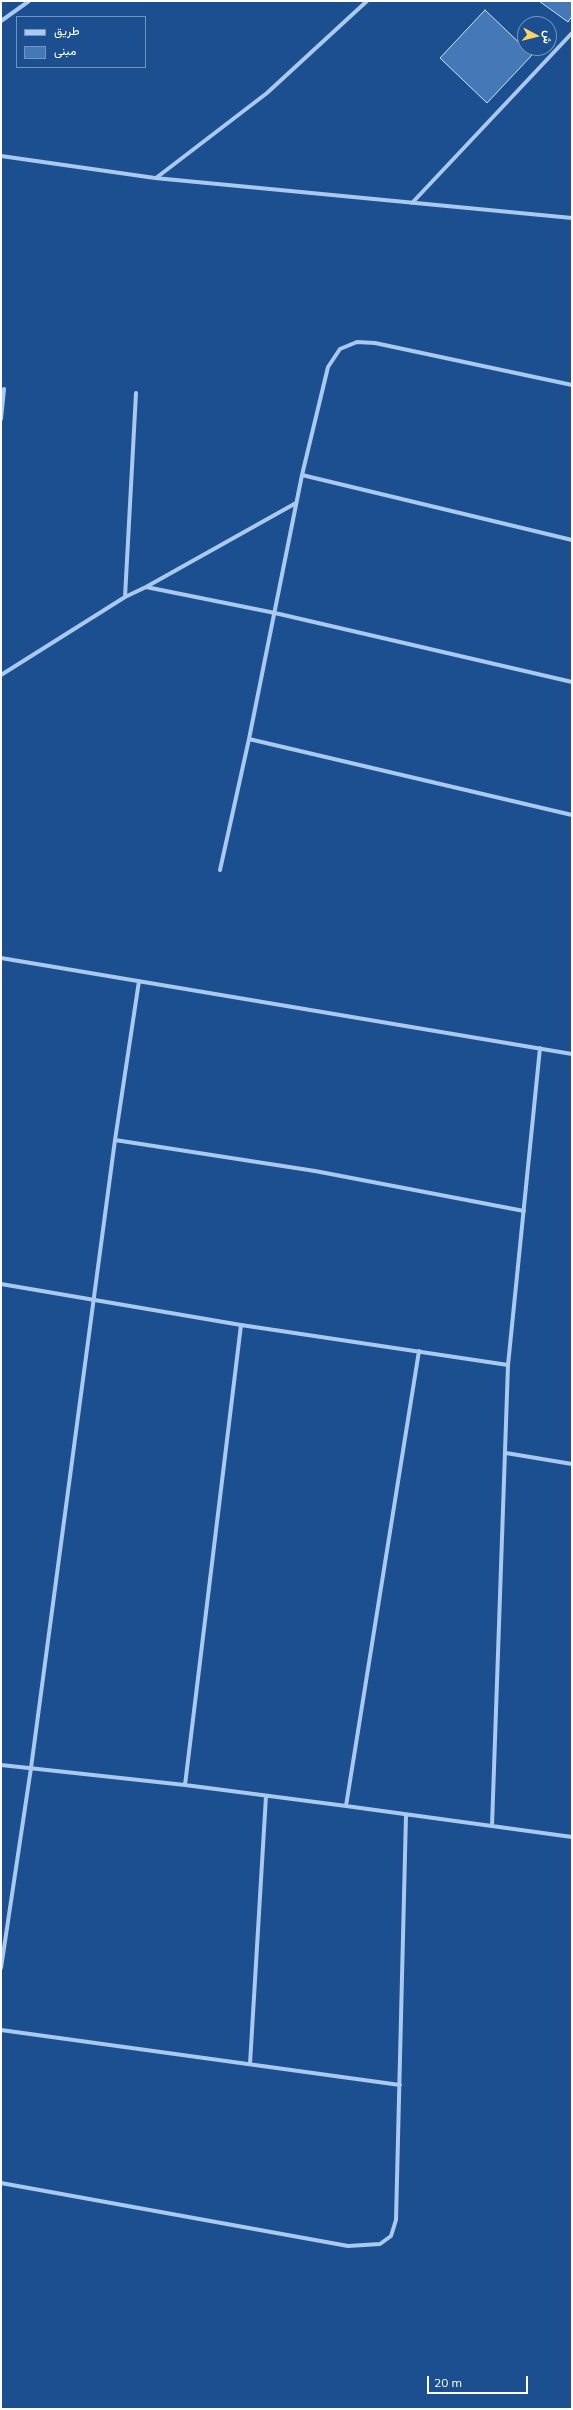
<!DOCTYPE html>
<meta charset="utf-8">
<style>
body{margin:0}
#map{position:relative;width:573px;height:2410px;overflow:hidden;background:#1b4f8f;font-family:Mulish,Vazirmatn,sans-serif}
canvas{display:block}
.frame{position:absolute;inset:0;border:2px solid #fff;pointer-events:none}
.legend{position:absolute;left:16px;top:16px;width:130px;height:52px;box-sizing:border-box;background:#1b4f8f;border:1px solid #7695bc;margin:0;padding:5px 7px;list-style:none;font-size:12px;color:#fff}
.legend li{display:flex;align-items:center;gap:8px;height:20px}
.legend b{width:20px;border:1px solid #7695bc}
.north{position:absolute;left:517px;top:16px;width:40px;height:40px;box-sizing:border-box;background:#1b4f8f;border:1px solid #7695bc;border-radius:50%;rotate:97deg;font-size:11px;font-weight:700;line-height:16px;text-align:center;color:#fff}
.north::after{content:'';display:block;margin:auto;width:14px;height:18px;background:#ffd166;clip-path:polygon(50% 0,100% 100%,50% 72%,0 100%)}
.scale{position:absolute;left:427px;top:2376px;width:101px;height:18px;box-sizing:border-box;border:2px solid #fff;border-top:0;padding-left:5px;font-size:12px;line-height:14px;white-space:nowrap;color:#fff;-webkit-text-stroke:3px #1b4f8f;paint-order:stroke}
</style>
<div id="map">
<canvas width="573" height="2410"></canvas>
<div class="frame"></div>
<ul class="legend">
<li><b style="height:5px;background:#a9c9ee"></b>طريق</li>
<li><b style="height:11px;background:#4478b7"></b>مبنى</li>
</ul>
<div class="north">ش</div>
<div class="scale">20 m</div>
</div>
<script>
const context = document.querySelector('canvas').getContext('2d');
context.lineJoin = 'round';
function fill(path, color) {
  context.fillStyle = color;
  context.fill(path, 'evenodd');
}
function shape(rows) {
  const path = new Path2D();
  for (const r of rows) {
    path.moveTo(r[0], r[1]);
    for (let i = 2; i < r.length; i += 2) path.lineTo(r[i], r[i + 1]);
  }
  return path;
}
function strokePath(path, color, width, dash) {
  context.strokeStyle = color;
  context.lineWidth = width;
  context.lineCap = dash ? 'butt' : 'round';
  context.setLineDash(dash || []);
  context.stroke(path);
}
const building = shape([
 [539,1,572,1,572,16,568,22,539,1],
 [485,10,532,55,487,103,440,58,485,10]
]);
fill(building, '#4478b7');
strokePath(building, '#cfe3fa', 1);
strokePath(shape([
 [1,21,29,1],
 [1,156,155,178,572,218],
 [156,178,267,93,367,1],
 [412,203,572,33],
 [1,419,4,389],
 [302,475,572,540],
 [146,587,275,613,572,682],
 [125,597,136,393],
 [1,675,125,597,146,587,296,503],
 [249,739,572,815],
 [220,870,249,739,302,475,328,367,340,349,357,342,375,343,572,385],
 [1,958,572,1054],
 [115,1140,139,981],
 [1,1284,241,1325,508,1365],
 [506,1453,572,1464],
 [1,1765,185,1785,346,1806,419,1351],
 [185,1785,241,1325],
 [346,1806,572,1837],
 [492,1826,508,1365,540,1048],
 [1,1968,31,1768,115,1140,315,1171,524,1211],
 [1,2030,400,2085],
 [250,2064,266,1796],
 [1,2183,348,2246,380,2244,391,2236,396,2220,406,1815]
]), '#a9c9ee', 4);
</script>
